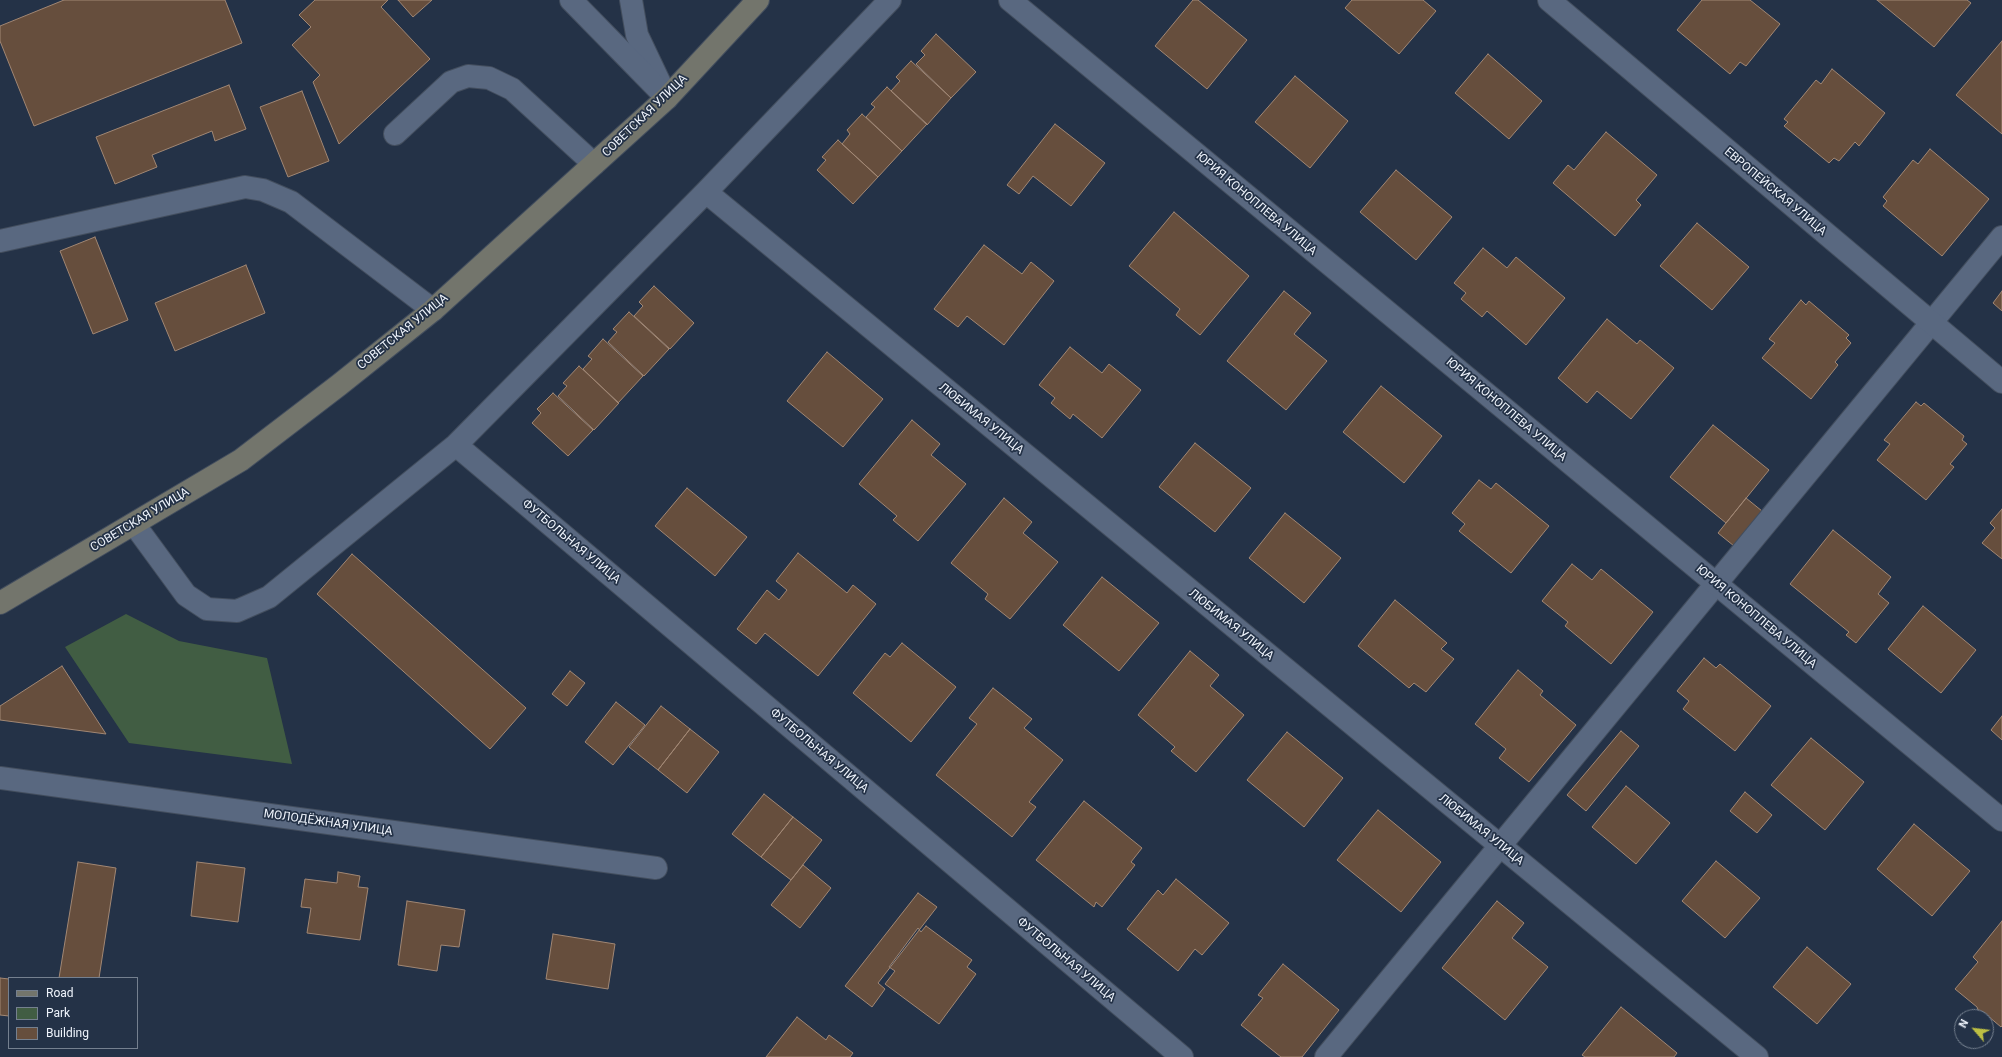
<!DOCTYPE html>
<meta charset="utf-8">
<style>
body{margin:0}
#map{position:relative;width:2002px;height:1057px;overflow:hidden;background:#243247;font-family:Roboto,sans-serif}
canvas{display:block}
.legend{position:absolute;left:8px;top:977px;width:130px;height:72px;box-sizing:border-box;background:#243247;border:1px solid #75808f;margin:0;padding:5px 7px;list-style:none;font-size:12px;color:#eff4fc}
.legend li{display:flex;align-items:center;gap:8px;height:20px}
.legend b{width:20px;border:1px solid #75808f}
.north{position:absolute;left:1954px;top:1009px;width:40px;height:40px;box-sizing:border-box;background:#243247;border:1px solid #75808f;border-radius:50%;rotate:298deg;font-size:11px;font-weight:700;line-height:16px;text-align:center;color:#eff4fc}
.north::after{content:'';display:block;margin:auto;width:14px;height:18px;background:#bdbf43;clip-path:polygon(50% 0,100% 100%,50% 72%,0 100%)}
</style>
<div id="map">
<canvas width="2002" height="1057"></canvas>
<ul class="legend">
<li><b style="height:5px;background:#73756c"></b>Road</li>
<li><b style="height:11px;background:#415d43"></b>Park</li>
<li><b style="height:11px;background:#664e3d"></b>Building</li>
</ul>
<div class="north">N</div>
</div>
<script>
const context = document.querySelector('canvas').getContext('2d');
context.lineJoin = 'round';
function fill(path, color) {
  context.fillStyle = color;
  context.fill(path, 'evenodd');
}
function shape(rows) {
  const path = new Path2D();
  for (const r of rows) {
    path.moveTo(r[0], r[1]);
    for (let i = 2; i < r.length; i += 2) path.lineTo(r[i], r[i + 1]);
  }
  return path;
}
function strokePath(path, color, width, dash) {
  context.strokeStyle = color;
  context.lineWidth = width;
  context.lineCap = dash ? 'butt' : 'round';
  context.setLineDash(dash || []);
  context.stroke(path);
}
function write(font, color, halo, rows, align = 'center') {
  context.font = font + ' Roboto,sans-serif';
  context.lineWidth = 3.5;
  context.setLineDash([]);
  context.textBaseline = 'middle';
  context.strokeStyle = halo;
  context.fillStyle = color;
  for (const [text, x, y, turn = 0] of rows) {
    context.save();
    context.translate(x, y);
    context.rotate((+turn || 0) * Math.PI / 180);
    context.textAlign = isNaN(turn) ? turn : align;
    if (halo) context.strokeText(text, 0, 0);
    context.fillText(text, 0, 0);
    context.restore();
  }
}
fill(shape([
 [126,614,179,641,267,658,292,764,129,743,65,647]
]), '#415d43');
const building = shape([
 [64,0,225,0,242,43,34,126,0,41,0,26,64,0],
 [315,0,388,0,381,7,430,59,339,144,313,82,320,75,292,45,311,27,299,15,315,0],
 [398,0,432,0,413,17,398,0],
 [1193,0,1198,0,1247,40,1207,89,1155,46,1193,0],
 [1352,0,1423,0,1436,11,1399,54,1345,8,1352,0],
 [1702,0,1750,0,1780,24,1746,66,1740,62,1730,74,1677,30,1702,0],
 [1877,0,1967,0,1971,3,1934,47,1877,0],
 [936,34,976,72,951,98,916,64,925,55,921,51,936,34],
 [2002,41,2002,134,1956,95,2002,41],
 [1488,54,1542,101,1509,139,1455,93,1488,54],
 [911,61,951,98,927,125,891,91,900,81,896,77,911,61],
 [1832,69,1885,113,1859,146,1855,142,1839,161,1834,158,1829,163,1784,126,1788,122,1784,119,1816,80,1821,84,1832,69],
 [1295,76,1348,121,1310,168,1255,122,1295,76],
 [229,85,246,129,215,141,212,131,152,155,157,167,115,184,96,137,229,85],
 [887,87,927,124,902,151,866,117,875,107,871,104,887,87],
 [302,91,329,161,288,177,260,107,302,91],
 [862,114,902,151,878,177,842,144,850,134,847,130,862,114],
 [1055,124,1105,163,1071,206,1033,176,1019,194,1007,185,1055,124],
 [1606,132,1657,175,1636,200,1641,205,1615,236,1553,183,1568,165,1574,170,1606,132],
 [838,140,878,177,853,204,817,170,826,160,822,157,838,140],
 [1930,149,1989,199,1942,256,1883,206,1887,201,1883,197,1913,160,1918,164,1930,149],
 [1396,170,1452,217,1416,260,1360,212,1396,170],
 [1174,212,1249,276,1200,335,1176,315,1180,309,1129,266,1174,212],
 [1697,223,1749,267,1712,310,1660,266,1697,223],
 [95,237,128,320,93,334,60,251,95,237],
 [984,245,1022,274,1031,262,1054,281,1004,345,967,316,958,327,934,309,984,245],
 [1483,248,1507,268,1516,257,1565,298,1526,345,1487,311,1482,317,1461,299,1466,293,1454,283,1483,248],
 [246,265,265,313,175,351,155,303,246,265],
 [654,286,694,323,670,349,634,316,643,306,639,302,654,286],
 [1284,291,1311,313,1294,334,1327,361,1286,410,1227,361,1284,291],
 [2002,291,2002,311,1993,303,2002,291],
 [1801,300,1806,305,1809,301,1849,335,1846,338,1851,343,1835,362,1838,365,1811,399,1762,358,1775,343,1769,339,1801,300],
 [629,312,669,349,644,376,608,342,617,332,613,329,629,312],
 [1607,319,1637,344,1640,340,1674,368,1631,419,1597,391,1587,403,1558,378,1607,319],
 [603,339,643,376,618,403,583,369,592,359,588,356,603,339],
 [1070,347,1102,373,1109,364,1141,390,1102,438,1073,414,1070,419,1051,403,1055,398,1039,385,1070,347],
 [827,352,883,399,843,447,787,401,827,352],
 [579,366,619,403,594,430,558,396,567,386,563,383,579,366],
 [1381,386,1442,436,1404,483,1343,432,1381,386],
 [553,393,593,430,568,456,532,423,541,413,537,409,553,393],
 [1916,402,1921,406,1924,403,1964,436,1962,440,1967,444,1950,464,1954,467,1926,500,1877,460,1890,444,1884,440,1916,402],
 [912,420,940,444,931,455,966,484,918,541,893,520,897,516,859,484,912,420],
 [1713,425,1769,470,1726,523,1670,477,1713,425],
 [1195,443,1251,488,1215,532,1159,487,1195,443],
 [1479,480,1491,489,1496,483,1549,526,1511,573,1459,531,1465,524,1452,513,1479,480],
 [687,488,747,537,715,576,655,526,687,488],
 [1004,498,1032,522,1023,533,1058,562,1010,619,985,599,988,594,951,563,1004,498],
 [1746,498,1762,511,1734,546,1718,533,1746,498],
 [2002,509,2002,559,1982,543,1995,528,1990,523,2002,509],
 [1285,513,1341,558,1304,603,1249,558,1285,513],
 [1833,530,1891,577,1878,594,1889,603,1856,643,1846,635,1849,632,1790,584,1833,530],
 [798,553,847,593,853,585,876,604,818,676,765,633,756,644,737,629,767,590,779,600,787,590,776,581,798,553],
 [352,554,526,708,490,749,317,594,352,554],
 [1572,564,1592,580,1601,569,1653,612,1611,664,1565,626,1568,622,1542,601,1572,564],
 [1102,577,1159,623,1119,671,1063,625,1102,577],
 [1395,600,1447,643,1441,649,1454,659,1426,692,1414,683,1409,688,1358,646,1395,600],
 [1923,606,1976,650,1941,693,1888,649,1923,606],
 [902,643,956,687,911,742,853,693,885,653,890,657,902,643],
 [1190,651,1219,675,1210,686,1244,715,1196,772,1171,751,1175,747,1138,715,1190,651],
 [1704,658,1716,668,1720,664,1771,706,1735,751,1683,709,1689,701,1677,691,1704,658],
 [62,666,106,734,0,720,0,706,62,666],
 [1518,670,1543,691,1540,695,1576,725,1529,782,1499,758,1506,749,1475,724,1518,670],
 [570,671,585,683,567,706,552,694,570,671],
 [993,688,1032,719,1024,728,1063,760,1029,802,1036,807,1012,837,936,775,977,724,969,718,993,688],
 [616,702,645,725,613,765,585,742,616,702],
 [661,706,690,729,658,770,629,747,661,706],
 [2002,716,2002,740,1991,730,2002,716],
 [690,729,719,752,687,793,658,770,690,729],
 [1621,731,1639,746,1586,811,1567,795,1621,731],
 [1287,732,1343,778,1304,827,1247,780,1287,732],
 [1811,738,1864,782,1825,830,1771,785,1811,738],
 [1626,786,1670,823,1636,864,1592,827,1626,786],
 [1745,792,1772,815,1757,833,1730,811,1745,792],
 [764,794,793,817,761,857,732,834,764,794],
 [1084,801,1142,848,1131,862,1135,865,1102,907,1096,902,1094,907,1036,860,1084,801],
 [1378,810,1441,862,1401,912,1337,860,1378,810],
 [793,817,822,840,791,880,761,857,793,817],
 [1914,824,1970,871,1932,916,1877,869,1914,824],
 [1716,861,1760,898,1725,938,1682,901,1716,861],
 [78,862,116,868,99,978,59,978,78,862],
 [197,862,245,868,238,922,191,916,197,862],
 [803,865,831,888,800,928,771,905,803,865],
 [338,872,360,876,358,887,368,888,360,940,307,933,311,908,301,907,305,879,337,883,338,872],
 [1176,879,1229,923,1202,955,1195,949,1178,971,1127,929,1158,890,1163,895,1176,879],
 [918,893,937,907,878,983,885,989,872,1007,845,986,918,893],
 [407,901,465,910,459,947,441,945,437,971,398,965,407,901],
 [1497,901,1524,923,1512,938,1548,967,1505,1020,1442,968,1497,901],
 [2002,921,2002,1026,2001,1027,1988,1016,1984,1016,1979,1012,1977,1007,1955,989,1978,962,1973,957,2002,921],
 [926,926,972,960,967,967,976,974,939,1024,885,984,895,971,889,967,918,928,921,932,926,926],
 [553,934,615,944,608,989,546,979,553,934],
 [1807,947,1851,984,1817,1024,1773,987,1807,947],
 [1283,964,1339,1010,1302,1057,1281,1057,1241,1025,1263,998,1258,995,1283,964],
 [0,978,9,979,9,1016,0,1015,0,978],
 [1621,1007,1677,1053,1674,1057,1585,1057,1582,1055,1621,1007],
 [797,1017,826,1040,829,1035,853,1053,850,1057,766,1057,797,1017]
]);
fill(building, '#664e3d');
strokePath(building, '#a18774', 1);
const service = shape([
 [631,0,637,35,665,94],
 [395,134,451,82,468,76,489,78,512,89,594,164],
 [0,241,245,187,263,190,291,202,433,310],
 [1326,1057,2002,237]
]);
const minor = shape([
 [571,0,667,98],
 [1010,0,2002,820],
 [1549,0,2002,382],
 [706,192,1757,1057],
 [456,445,1182,1057],
 [134,524,186,595,207,609,237,611,269,597,456,445,706,192,890,0],
 [0,778,656,868]
]);
const secondary = shape([
 [0,603,241,460,339,385,433,310,594,164,667,98,758,0]
]);
strokePath(service, '#434e5e', 24);
strokePath(minor, '#434e5e', 24);
strokePath(secondary, '#434e5e', 24);
strokePath(service, '#596880', 22);
strokePath(minor, '#596880', 22);
strokePath(secondary, '#73756c', 22);
write('12px', '#eff4fc', '#243247', [
 ["СОВЕТСКАЯ УЛИЦА",645,116,-44],
 ["ЕВРОПЕЙСКАЯ УЛИЦА",1775,192,40],
 ["ЮРИЯ КОНОПЛЕВА УЛИЦА",1256,204,40],
 ["СОВЕТСКАЯ УЛИЦА",403,332,-39],
 ["ЮРИЯ КОНОПЛЕВА УЛИЦА",1506,410,40],
 ["ЛЮБИМАЯ УЛИЦА",981,419,39],
 ["СОВЕТСКАЯ УЛИЦА",140,520,-31],
 ["ФУТБОЛЬНАЯ УЛИЦА",571,542,40],
 ["ЮРИЯ КОНОПЛЕВА УЛИЦА",1756,617,40],
 ["ЛЮБИМАЯ УЛИЦА",1231,625,39],
 ["ФУТБОЛЬНАЯ УЛИЦА",819,751,40],
 ["МОЛОДЁЖНАЯ УЛИЦА",328,823,8],
 ["ЛЮБИМАЯ УЛИЦА",1481,830,39],
 ["ФУТБОЛЬНАЯ УЛИЦА",1066,960,40]
]);
</script>
